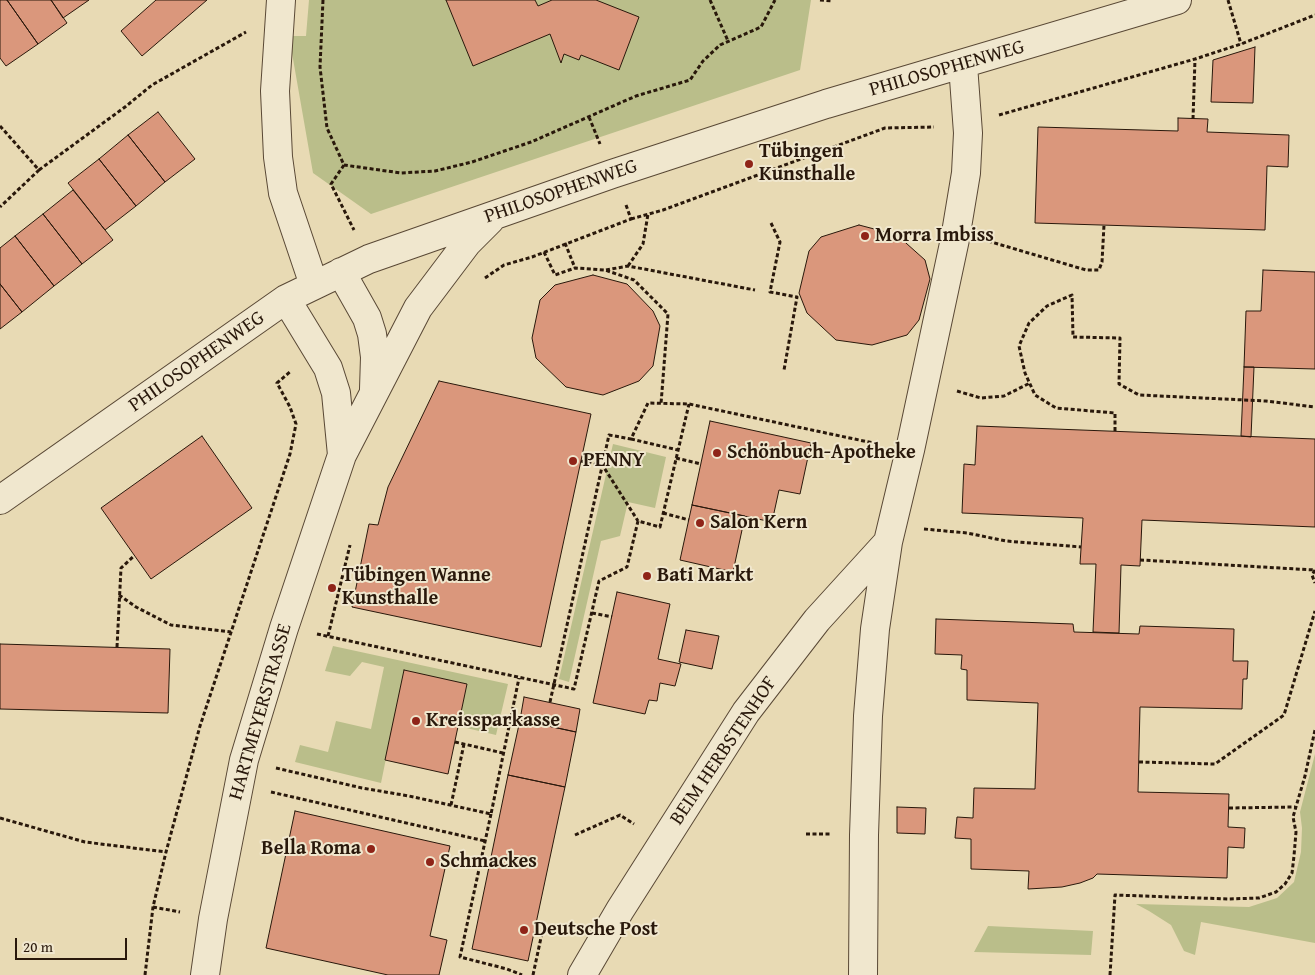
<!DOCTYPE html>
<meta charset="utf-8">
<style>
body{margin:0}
#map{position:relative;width:1315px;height:975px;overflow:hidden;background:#e8dab4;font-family:"Gentium Book Plus",serif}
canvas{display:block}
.scale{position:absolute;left:15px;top:938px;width:112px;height:22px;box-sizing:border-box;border:2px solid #29180b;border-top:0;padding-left:6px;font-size:15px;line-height:18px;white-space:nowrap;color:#29180b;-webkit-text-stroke:4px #f0e7ce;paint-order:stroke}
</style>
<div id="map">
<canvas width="1315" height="975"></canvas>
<div class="scale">20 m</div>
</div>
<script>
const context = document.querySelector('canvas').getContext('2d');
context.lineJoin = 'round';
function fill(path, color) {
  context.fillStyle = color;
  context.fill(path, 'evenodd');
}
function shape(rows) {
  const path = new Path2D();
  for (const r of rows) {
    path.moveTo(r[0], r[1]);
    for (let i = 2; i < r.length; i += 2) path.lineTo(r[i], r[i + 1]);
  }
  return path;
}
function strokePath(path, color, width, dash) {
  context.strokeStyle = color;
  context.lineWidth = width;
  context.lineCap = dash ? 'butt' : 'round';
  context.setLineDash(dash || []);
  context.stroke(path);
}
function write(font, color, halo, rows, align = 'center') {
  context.font = font + ' "Gentium Book Plus",serif';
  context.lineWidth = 4;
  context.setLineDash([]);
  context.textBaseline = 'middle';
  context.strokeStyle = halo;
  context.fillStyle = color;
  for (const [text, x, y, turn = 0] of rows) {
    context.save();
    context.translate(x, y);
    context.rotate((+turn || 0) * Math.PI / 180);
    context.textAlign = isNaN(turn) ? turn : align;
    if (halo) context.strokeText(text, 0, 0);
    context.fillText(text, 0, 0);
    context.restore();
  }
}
fill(shape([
 [309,0,811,0,800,70,371,214,313,173,289,36,306,36],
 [613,444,666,457,655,508,628,502,620,536,601,541,569,682,559,679],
 [333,646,508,684,496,735,458,726,467,684,404,670,381,783,295,762,300,745,328,752,336,721,371,729,384,667,362,662,350,676,325,671],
 [1315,754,1315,943,1201,922,1195,955,1184,951,1171,925,1149,911,1136,904,1249,907,1277,898,1294,882,1301,852,1302,828,1300,812],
 [988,926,1093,931,1091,955,974,952]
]), '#babe8a');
const building = shape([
 [0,0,7,0,38,44,6,66,0,58,0,0],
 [7,0,51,0,67,23,38,44,7,0],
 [51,0,89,0,63,18,51,0],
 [156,0,207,0,142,56,121,31,156,0],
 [446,0,535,0,538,6,552,0,596,0,639,17,619,70,581,55,579,60,564,54,561,63,550,34,473,66,446,0],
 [1255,47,1253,103,1211,102,1213,60,1255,47],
 [158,112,195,159,165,182,128,135,158,112],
 [1178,118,1208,119,1207,132,1289,135,1288,167,1267,166,1265,230,1035,223,1038,127,1178,131,1178,118],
 [128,135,165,182,136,206,99,159,128,135],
 [99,159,136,206,105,230,68,183,99,159],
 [73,190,113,240,82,264,43,214,73,190],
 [43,214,82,264,54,286,15,236,43,214],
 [859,225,897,235,925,260,930,279,919,320,907,335,872,345,836,340,807,313,799,293,809,251,821,237,859,225],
 [15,236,54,286,22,312,0,284,0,248,15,236],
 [1263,270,1315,272,1315,369,1244,367,1246,311,1261,311,1263,270],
 [593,275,627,284,653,311,660,326,653,366,639,381,603,395,566,387,536,358,532,338,540,300,555,285,593,275],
 [0,284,22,312,0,329,0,284],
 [1244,367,1254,367,1251,437,1241,436,1244,367],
 [439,381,591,414,541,647,352,607,369,524,378,525,388,487,439,381],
 [710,421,811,443,800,494,779,490,772,522,692,505,710,421],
 [977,426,1315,439,1315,527,1142,520,1140,566,1121,565,1119,633,1093,632,1096,564,1080,564,1083,518,962,513,964,464,975,465,977,426],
 [202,436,252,508,151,579,101,508,202,436],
 [692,505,745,516,733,572,680,560,692,505],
 [617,592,670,604,658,659,681,664,675,686,660,683,657,701,649,700,645,714,593,703,617,592],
 [936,619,1073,624,1074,632,1139,634,1140,626,1234,629,1233,661,1248,661,1247,679,1243,679,1242,709,1140,707,1138,792,1229,794,1228,827,1245,828,1244,848,1228,847,1227,878,1097,874,1093,878,1080,883,1062,887,1028,889,1029,871,971,869,971,839,955,838,957,817,973,818,974,788,1035,789,1038,703,967,700,967,670,961,669,962,655,935,654,936,619],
 [686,630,719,636,712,669,679,662,686,630],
 [0,644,170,649,168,713,0,709,0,644],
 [404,670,467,684,448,774,385,760,404,670],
 [524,697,580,709,576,732,520,720,524,697],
 [520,720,576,732,565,787,508,775,520,720],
 [508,775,565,787,528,961,472,949,508,775],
 [897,807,926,808,925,834,897,833,897,807],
 [295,811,450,846,430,936,447,940,439,975,388,975,266,948,295,811]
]);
fill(building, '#da977c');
strokePath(building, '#29180b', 1);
const minor = shape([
 [281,0,275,91,278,157,283,193,314,285],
 [341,272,367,318,372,334,375,357,374,389],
 [286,299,328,368,336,393,342,455],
 [0,500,286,299,369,259,612,174,826,104,1177,0],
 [205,975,213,919,244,760,284,628,342,455,418,308,467,243,490,220],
 [582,975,620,910,746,712,817,620,888,542],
 [863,975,864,835,868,716,875,629,888,542,910,450,955,239,966,173,968,133,963,65]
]);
strokePath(minor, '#594835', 30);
strokePath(shape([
 [323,0,320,67,327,128,344,165,401,173,435,171,472,162,531,142,636,96,690,80,703,61,720,45,761,27,775,0],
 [710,0,728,41],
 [820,0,832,1],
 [1228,0,1241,44],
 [999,115,1195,59,1241,44,1315,15],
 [589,117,600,144],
 [1193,119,1195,59],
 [0,126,39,170,0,207],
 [344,165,331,184,354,230],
 [39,170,125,107,152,85,246,32],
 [631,219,663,210,885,128,934,127],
 [771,223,780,242,770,292,797,297,784,370],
 [988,241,1086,270,1099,270,1102,262,1104,225],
 [565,243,575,268],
 [544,252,555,275,575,268,605,270,634,280,668,314,661,404],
 [628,266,643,244,648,214],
 [606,270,628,266,755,290],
 [485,278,504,265,532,257,631,219,626,205],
 [957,391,981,398,1004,396,1030,383],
 [1115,431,1115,413,1056,408,1035,395,1025,373,1019,346,1029,323,1047,306,1072,295,1073,337,1120,338,1119,384,1139,395,1266,401,1315,407],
 [631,439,678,450],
 [676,458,701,464],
 [581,461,603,466,638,521],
 [663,513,689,520],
 [924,529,967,533,1006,541,1081,547],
 [1140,560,1315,570],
 [1315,570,1312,575,1315,583],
 [119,595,136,607,171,625,231,632],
 [592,613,612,617],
 [317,634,574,689,599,581,627,567,638,521,660,527,689,404],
 [328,636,350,545],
 [117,647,121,568,134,556],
 [550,702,609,435,631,439,648,403,689,404,878,444],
 [455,742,503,753],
 [1139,762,1215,764,1284,715,1315,611],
 [276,768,362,788,409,796,491,814,519,678],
 [271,792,485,841],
 [451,805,464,744],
 [1229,808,1295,807],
 [491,814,460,957,507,969,522,975],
 [0,818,85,842,166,852],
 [806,834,830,834],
 [575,835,620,815,634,824],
 [153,907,180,912],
 [145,975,153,907,166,852,200,726,290,454,296,424,290,407,277,383,291,371],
 [533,975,542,933,534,931],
 [1110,975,1115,895,1228,899,1259,898,1276,892,1285,884,1292,873,1294,856,1296,832,1293,817,1305,776,1315,730]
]), '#29180b', 3, [4, 2.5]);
strokePath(minor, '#f0e7ce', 28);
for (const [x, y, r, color] of [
 [749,164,5,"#8f2418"],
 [865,236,5,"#8f2418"],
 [717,453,5,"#8f2418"],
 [573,461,5,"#8f2418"],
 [700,523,5,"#8f2418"],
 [647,576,5,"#8f2418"],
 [332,588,5,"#8f2418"],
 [416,721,5,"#8f2418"],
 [371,849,5,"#8f2418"],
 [430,862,5,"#8f2418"],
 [524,930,5,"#8f2418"]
]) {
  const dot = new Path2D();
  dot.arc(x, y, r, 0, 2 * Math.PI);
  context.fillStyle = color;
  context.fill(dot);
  strokePath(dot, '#f0e7ce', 2);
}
write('20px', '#29180b', '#f0e7ce', [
 ["PHILOSOPHENWEG",947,69,-16],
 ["PHILOSOPHENWEG",561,192,-19],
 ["PHILOSOPHENWEG",197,362,-35],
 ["HARTMEYERSTRASSE",261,712,-74],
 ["BEIM HERBSTENHOF",724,751,-56]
]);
write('bold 20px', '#29180b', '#f0e7ce', [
 ["Tübingen",759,152],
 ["Kunsthalle",759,175],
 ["Morra Imbiss",875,236],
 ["Schönbuch-Apotheke",727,453],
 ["PENNY",583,461],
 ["Salon Kern",710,523],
 ["Tübingen Wanne",342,576],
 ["Kunsthalle",342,599],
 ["Bati Markt",657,576],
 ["Kreissparkasse",426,721],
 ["Bella Roma",361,849,"right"],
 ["Schmackes",440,862],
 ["Deutsche Post",534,930]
], 'left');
</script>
